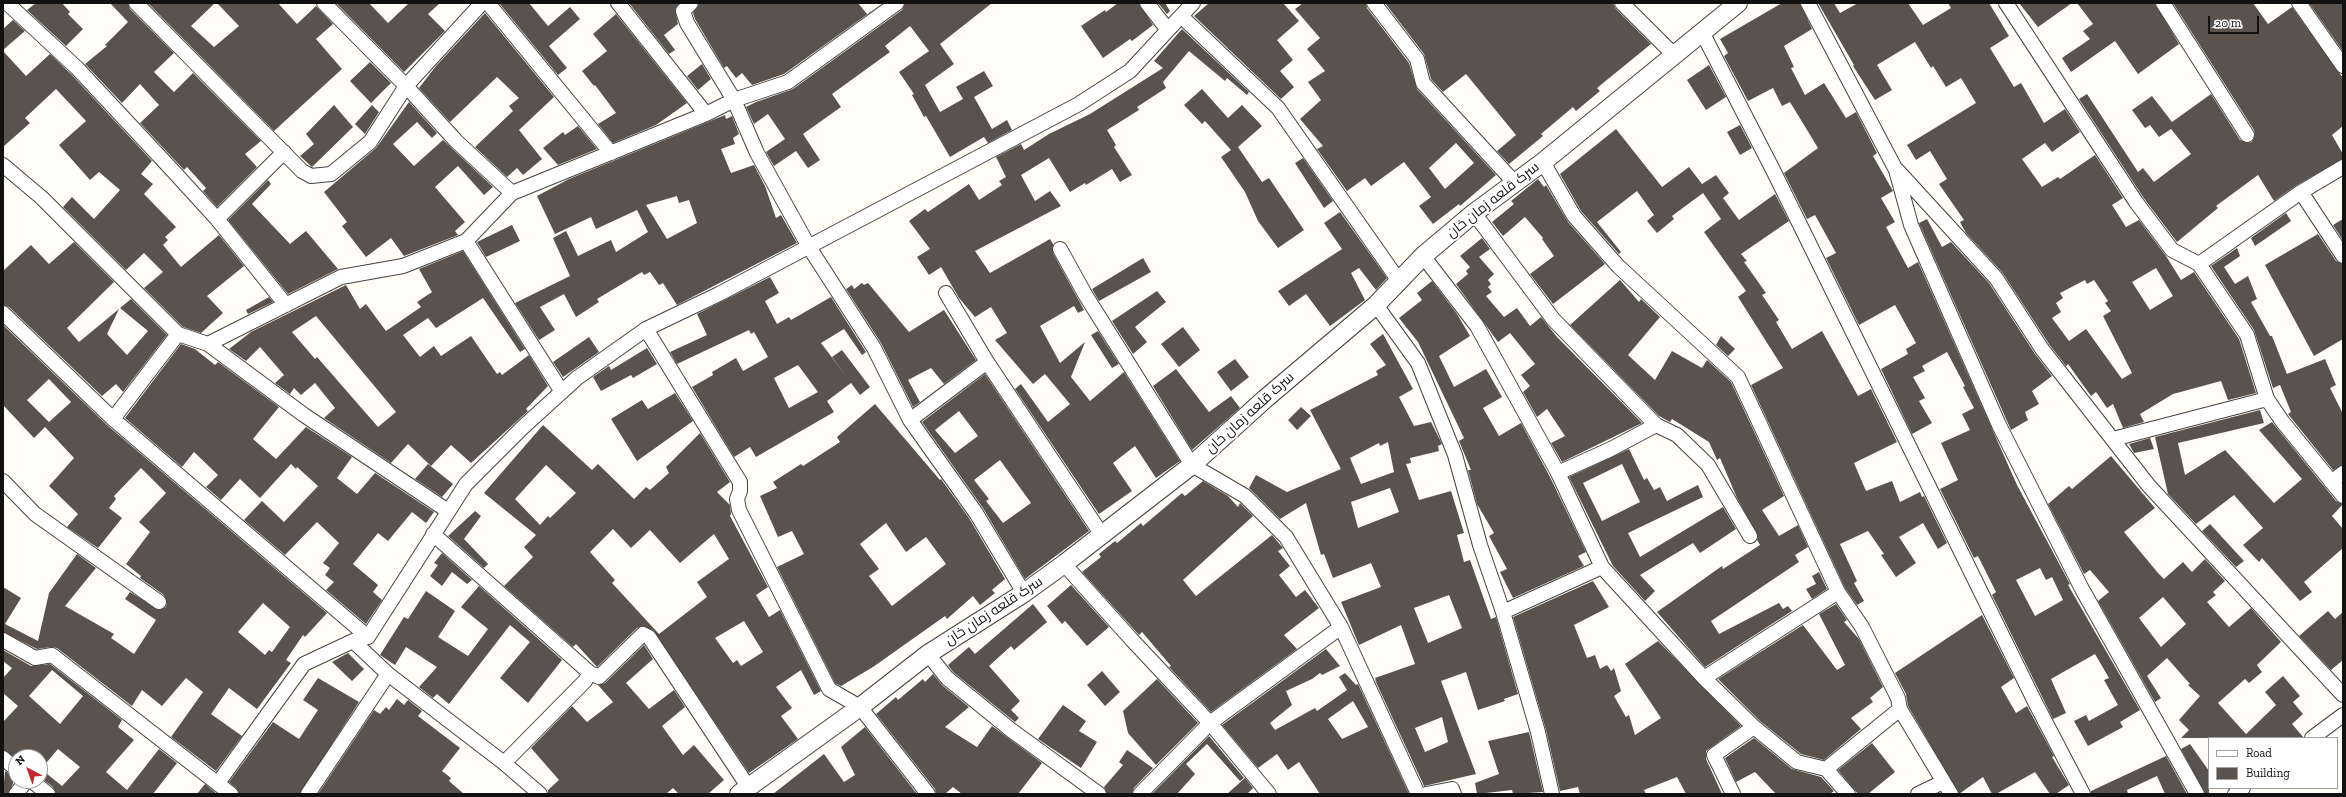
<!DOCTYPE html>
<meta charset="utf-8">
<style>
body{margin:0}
#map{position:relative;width:2346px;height:797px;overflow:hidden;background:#fffdf5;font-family:"Zilla Slab",serif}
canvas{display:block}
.frame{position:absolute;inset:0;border:4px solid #111;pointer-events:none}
.legend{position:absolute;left:2208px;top:737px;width:130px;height:52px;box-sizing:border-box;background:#fff;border:1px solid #a0a0a0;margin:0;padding:5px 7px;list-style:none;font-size:12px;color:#111}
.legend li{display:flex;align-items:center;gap:8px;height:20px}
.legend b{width:20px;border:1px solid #a0a0a0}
.north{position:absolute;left:8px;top:749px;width:40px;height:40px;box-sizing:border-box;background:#fff;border:1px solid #a0a0a0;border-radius:50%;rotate:319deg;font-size:11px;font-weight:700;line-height:16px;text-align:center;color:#111}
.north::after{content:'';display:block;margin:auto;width:14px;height:18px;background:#c4262e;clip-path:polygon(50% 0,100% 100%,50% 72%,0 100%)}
.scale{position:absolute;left:2208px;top:16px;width:51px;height:18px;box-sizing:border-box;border:2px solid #111;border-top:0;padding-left:5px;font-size:12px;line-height:14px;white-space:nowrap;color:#111;-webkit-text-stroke:3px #fff;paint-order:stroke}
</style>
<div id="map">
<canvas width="2346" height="797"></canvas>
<div class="frame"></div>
<ul class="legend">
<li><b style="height:5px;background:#fff"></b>Road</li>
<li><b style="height:11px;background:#5a524d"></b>Building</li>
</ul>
<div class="north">N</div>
<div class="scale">20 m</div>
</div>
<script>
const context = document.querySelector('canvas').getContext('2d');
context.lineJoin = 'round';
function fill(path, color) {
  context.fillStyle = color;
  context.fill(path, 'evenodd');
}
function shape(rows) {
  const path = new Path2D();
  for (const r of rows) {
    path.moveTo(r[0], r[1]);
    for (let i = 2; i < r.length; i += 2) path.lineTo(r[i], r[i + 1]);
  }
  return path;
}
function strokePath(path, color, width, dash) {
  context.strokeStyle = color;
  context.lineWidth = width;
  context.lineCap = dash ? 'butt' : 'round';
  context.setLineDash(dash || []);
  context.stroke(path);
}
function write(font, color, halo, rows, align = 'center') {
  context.font = font + ' "Zilla Slab",Cairo,serif';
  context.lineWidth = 4;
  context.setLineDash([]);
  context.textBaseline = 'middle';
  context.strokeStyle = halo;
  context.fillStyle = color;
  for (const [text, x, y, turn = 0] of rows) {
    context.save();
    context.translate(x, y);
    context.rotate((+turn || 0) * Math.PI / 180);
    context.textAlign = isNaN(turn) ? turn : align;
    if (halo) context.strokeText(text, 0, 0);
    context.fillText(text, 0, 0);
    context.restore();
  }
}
fill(shape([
 [36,3,62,3,70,12,68,14,83,29,66,46,27,10],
 [110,3,128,3,130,9,174,53,154,72,174,92,193,73,261,141,245,154,257,167,217,207,203,191,206,188,187,167,184,170,140,123,159,105,140,84,122,103,85,64,107,46,105,45,128,22],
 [148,3,215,3,191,26,214,47,239,26,217,3,278,3,297,24,316,6,333,24,316,39,342,69,274,131],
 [336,3,369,3,388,23,409,3,440,3,428,14,445,31,404,72],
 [499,3,529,3,548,26,570,7,580,19,549,46,567,68,558,75],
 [629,3,679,3,675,9,678,24,664,35,675,50,669,54],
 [699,3,858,3,867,14,883,3,784,74,752,85,742,73,736,78,727,66,724,68,695,19,693,13],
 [905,3,992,3,940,44,954,64,925,85,940,112,963,99,956,87,984,71,993,86,974,97,992,129,1007,120,1012,130,988,143,984,137,950,157,926,116,924,117,912,95,914,94,899,72,929,51,910,26,885,46,890,52,832,94,841,107,803,134,820,160,808,168,796,151,774,166,766,152,785,139,768,114,754,124,746,107,756,102,793,89,902,10],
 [1118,3,1139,3,1153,25,1132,41,1130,39,1103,58,1081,26,1105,10,1106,12],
 [1158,3,1165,3,1170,11,1167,14],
 [1209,3,1283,3,1299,21,1277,40,1293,60,1280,71,1294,87,1281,99,1194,16],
 [1303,3,1366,3,1367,8,1409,63,1417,89,1496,175,1460,206,1459,204,1433,224,1419,206,1431,197,1404,162,1371,186,1365,178,1347,191,1317,149,1323,146,1300,119,1321,100,1308,82,1325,71,1307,49,1320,38,1295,9],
 [1456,143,1474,163,1445,189,1429,168],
 [1385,3,1613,3,1616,9,1651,44,1597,88,1600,91,1576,111,1573,107,1541,134,1543,136,1509,164,1497,151,1516,135,1466,74,1443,92,1431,79,1424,54],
 [1782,3,1800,3,1812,29,1784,46,1794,67,1791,68,1805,95,1824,83,1846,118,1856,112,1877,153,1873,156,1893,191,1881,198,1895,222,1886,227,1908,268,1918,262,2017,485,2070,584,2068,585,2140,710,2120,722,2123,727,2088,746,2074,721,2086,715,2089,721,2118,705,2104,680,2109,678,2095,654,2051,679,2066,713,2053,719,1992,595,1996,592,1978,556,1974,558,1940,489,1958,480,1941,443,1970,430,1962,414,1974,408,1963,387,1965,386,1947,352,1922,366,1925,371,1913,377,1925,398,1919,401,1932,423,1912,434,1881,369,1908,354,1906,349,1916,343,1895,305,1859,325,1826,258,1836,253,1815,215,1807,219,1784,173,1818,148,1790,102,1782,106,1773,88,1748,101,1724,56,1728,53,1720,39],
 [2040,568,2046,580,2052,577,2063,600,2035,616,2016,580],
 [1818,3,1834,3,1840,13,1858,3,1908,3,1923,25,1951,8,1948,3,1989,3,2009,36,1990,48,2014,87,2021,83,2044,123,2065,109,2080,132,2052,152,2045,143,2022,159,2042,187,2058,177,2060,179,2095,155,2123,198,2112,205,2126,227,2139,220,2166,256,2181,280,2194,272,2239,339,2256,393,2228,400,2221,381,2173,394,2140,414,2144,422,2123,428,2113,404,2107,408,2096,392,2091,396,2068,364,2066,366,2049,344,2002,272,1966,233,1960,222,1964,220,1939,184,1947,179,1930,151,1916,160,1907,145,1976,103,1961,78,1946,87,1933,66,1931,68,1915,42,1877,65,1892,90,1875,100,1853,66,1854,65],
 [2156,268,2173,296,2150,310,2132,282],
 [2085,280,2087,284,2094,280,2108,301,2105,303,2111,311,2103,316,2132,373,2122,379,2086,329,2069,341,2052,318,2061,312,2056,303,2063,298,2060,293],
 [2019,3,2072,3,2038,27],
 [2077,3,2155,3,2179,44,2138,74,2115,41,2071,72,2062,58,2090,39,2083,31,2093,24],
 [2173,3,2253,3,2268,24,2292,7,2343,78,2343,126,2332,135,2343,154,2343,159,2297,185,2274,201,2258,175,2216,206,2218,208,2177,242,2143,197,2079,99,2087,94,2138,172,2143,168,2154,182,2191,154,2171,129,2159,137,2150,125,2145,128,2132,110,2152,96,2172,122,2211,94,2240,140,2247,143,2252,142,2255,135,2254,130],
 [2309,3,2343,3,2343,50,2342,50],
 [485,13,554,97,519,130,542,159,523,175,517,168,507,177,475,147,513,111,509,106,519,98,497,77,450,122,419,88,436,66],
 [616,14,687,103,656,125,613,143,598,124,616,113,595,85,594,86,582,71,607,51,593,34],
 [13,20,25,31,3,50,3,29],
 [1182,29,1249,92,1247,95,1227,78,1225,81,1189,51,1163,82,1166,88,1137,107,1139,110,1107,130,1116,145,1114,147,1132,175,1120,182,1112,169,1086,185,1085,183,1070,192,1049,158,1021,175,1035,201,1050,191,1061,206,975,251,990,273,1050,239,1053,244,1053,253,1084,310,1078,313,1074,306,1040,326,1060,363,1085,342,1071,377,1090,401,1124,372,1180,461,1156,478,1135,446,1113,463,1132,491,1099,514,1015,389,1021,384,1048,422,1070,404,1045,374,1033,384,995,340,1007,333,991,307,975,317,959,298,941,267,929,275,917,257,930,249,909,221,925,209,928,212,969,184,979,200,1002,185,999,181,1006,177,996,157,1021,144,1024,150,1049,134,1090,114,1163,68,1154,61],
 [3,51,26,76,50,54,71,74,152,161,141,174,153,184,144,194,176,227,165,237,168,240,163,245,181,267,219,235,244,266,207,296,223,313,201,333,183,327,144,288,163,272,144,253,126,270,63,207,72,197,94,219,120,190,99,172,90,180,59,145,86,121,56,89,25,118,30,123,3,147],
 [370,62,391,83,371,103,350,81],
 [702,64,711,79,698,90,687,76],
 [1709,65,1726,97,1706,110,1687,80],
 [1202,89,1228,118,1242,105,1262,126,1238,147,1262,182,1269,178,1304,230,1278,248,1258,221,1245,192,1221,157,1231,150,1205,121,1202,124,1184,105],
 [409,102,437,133,432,138,417,122,393,144,414,166,443,140,493,187,484,195,458,166,435,187,465,222,455,231,458,235,404,256,391,238,366,257,342,226,347,222,324,192,376,148],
 [334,105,353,127,312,167,300,156,314,144,306,134],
 [372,105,379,112,365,134,355,124],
 [725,115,726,119,732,116,739,134,733,138,735,144,721,149,731,173,754,165,765,186,776,218,781,215,797,243,677,305,663,283,659,285,650,272,644,275,642,272,597,299,599,302,576,317,564,294,540,307,555,330,539,340,515,303,570,276,553,238,566,231,578,256,611,240,616,252,648,232,637,210,596,229,591,217,555,234,537,196,569,179],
 [677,196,679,203,689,200,697,223,667,239,646,205],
 [1740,125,1752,148,1740,155,1727,132],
 [578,126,597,149,558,165,543,148,563,132,565,135],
 [1616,129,1662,187,1689,167,1702,184,1716,175,1729,193,1723,198,1739,220,1775,194,1789,221,1741,254,1747,261,1744,262,1766,293,1762,295,1779,320,1776,322,1792,349,1822,331,1858,396,1871,389,1897,442,1854,463,1866,491,1892,481,1900,502,1920,492,1922,497,1924,496,1947,543,1938,549,1923,523,1899,537,1916,563,1896,577,1881,555,1884,554,1868,531,1840,544,1857,581,1854,583,1864,601,1857,605,1845,588,1751,385,1783,368,1738,297,1746,291,1704,232,1721,219,1703,193,1672,216,1674,219,1657,233,1647,221,1654,215,1637,191,1597,222,1621,252,1619,254,1581,211,1560,174],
 [1303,158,1333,201,1324,208,1295,163],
 [1538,179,1544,187,1546,185,1568,222,1605,264,1553,304,1530,274,1554,256,1542,239,1543,238,1525,217,1503,236,1492,222,1514,204,1511,201],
 [268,180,271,184,252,204,290,244,306,231,338,269,288,294,228,220],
 [1340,212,1387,278,1376,290,1359,268,1351,273,1365,300,1330,326,1306,294,1289,306,1278,291,1342,249,1324,223],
 [2286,213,2291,221,2255,246,2251,238],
 [1927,219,1942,247,1951,242,1989,283,2035,354,2052,376,2032,391,2039,404,2025,412,2028,420,2011,430,1919,223],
 [2343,219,2343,239,2342,239,2333,225],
 [512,225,520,241,486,257,477,242],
 [2318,234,2336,261,2343,264,2343,339,2314,356,2265,265],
 [1482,238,1490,249,1479,257,1494,274,1488,280,1491,284,1488,287,1492,292,1486,296,1504,317,1517,308,1530,326,1541,317,1557,337,1642,423,1562,462,1551,443,1565,436,1547,409,1537,417,1523,392,1530,386,1521,375,1535,364,1510,333,1498,342,1456,284,1468,274,1466,271,1470,267,1460,256],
 [74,242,114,282,67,328,79,342,119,309,107,334,127,355,148,331,120,308,131,299,167,335,123,392,116,384,102,396,9,307,3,305,3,271,31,245,49,264],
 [2237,248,2240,256,2224,267,2235,284,2248,276,2257,299,2251,302,2270,336,2272,336,2287,374,2325,359,2336,385,2330,388,2343,414,2343,465,2333,470,2288,414,2291,412,2280,385,2273,388,2254,330,2211,266],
 [463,251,525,349,520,352,483,298,436,328,428,318,403,335,420,357,434,346,441,356,471,336,497,374,500,372,502,375,529,355,548,386,526,409,528,411,471,463,451,445,431,466,408,444,391,463,324,418,335,408,315,383,301,395,294,388,290,394,275,383,284,375,260,347,246,361,229,349,251,332,346,285,360,309,366,304,386,331,421,307,417,302,432,292,419,269],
 [316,316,396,412,378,427,317,357,315,359,292,332],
 [1143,258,1151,272,1099,301,1092,289],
 [770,277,779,293,765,301,777,324,789,317,791,320,831,297,866,352,862,355,844,329,821,343,846,376,832,357,842,350,870,387,860,395,851,383,827,401,834,412,756,457,750,447,734,457,692,387,713,375,712,372,736,358,743,371,768,357,754,332,751,334,749,330,677,364,670,352,707,335,697,314],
 [798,365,818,392,789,408,774,378],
 [1620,280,1639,302,1641,299,1660,317,1628,355,1655,380,1672,351,1702,368,1707,360,1731,382,1784,496,1762,510,1779,536,1798,525,1808,547,1795,555,1799,562,1711,621,1719,634,1779,603,1783,609,1788,606,1792,611,1705,667,1657,612,1722,566,1723,569,1760,545,1757,540,1758,536,1737,498,1720,458,1717,460,1709,442,1672,419,1670,422,1659,416,1570,325],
 [1432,281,1457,314,1470,336,1439,356,1454,387,1486,369,1502,397,1483,408,1499,436,1521,423,1550,477,1586,552,1578,556,1584,566,1513,598,1500,572,1507,569,1489,536,1494,533,1477,504,1468,470,1471,470,1459,441,1464,438,1418,342,1399,318,1422,300,1417,293],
 [862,283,864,285,868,283,909,332,944,310,976,360,944,384,931,368,908,380,920,402,913,407,881,343,846,289,852,285,854,289],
 [1157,291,1166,302,1135,327,1147,342,1133,354,1112,321],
 [269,297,273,302,248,314,246,310],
 [3,325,107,425,327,613,305,637,303,635,286,660,291,663,257,709,229,688,211,714,242,736,216,771,171,737,203,692,186,678,162,706,142,690,132,706,57,648,51,647,37,649,3,632,3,587,21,598,5,624,38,641,49,593,77,554,96,568,65,606,114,634,111,638,134,654,156,620,125,599,130,592,159,610,166,607,167,602,164,595,140,578,141,576,126,564,150,532,139,522,166,493,141,468,114,496,116,499,109,508,122,518,98,548,67,527,78,514,49,486,74,458,45,427,34,438,3,405],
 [49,379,71,402,49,422,27,400],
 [263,603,290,627,272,652,269,650,265,655,238,632],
 [1183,327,1200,350,1179,367,1161,344],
 [1098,331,1119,364,1112,368,1091,335],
 [1383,334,1413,389,1399,397,1414,426,1431,422,1442,444,1438,446,1439,451,1410,458,1411,463,1406,464,1419,500,1451,491,1464,533,1457,535,1464,562,1470,560,1491,619,1496,617,1518,694,1504,699,1505,701,1478,710,1466,672,1441,681,1476,774,1424,786,1374,678,1377,683,1375,678,1415,664,1401,625,1359,645,1341,602,1381,587,1371,563,1333,578,1324,554,1321,555,1306,503,1280,519,1249,488,1256,475,1287,492,1341,469,1310,410,1378,375,1376,371,1386,365,1370,344],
 [1388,442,1394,472,1361,484,1350,458,1379,443,1380,446],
 [1390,488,1399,512,1358,528,1351,502],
 [1449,595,1462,628,1428,643,1414,608],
 [1442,717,1448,742,1425,752,1415,728],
 [1721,336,1735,349,1728,356,1716,345],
 [589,337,599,352,563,377,553,362],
 [181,344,195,349,215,365,218,362,279,407,253,439,276,459,306,427,352,457,337,478,357,494,375,473,434,512,426,523,412,512,388,541,378,533,353,564,378,585,373,592,382,600,366,624,326,590,334,582,325,575,330,568,323,563,339,543,317,522,285,555,244,520,262,501,284,522,318,486,297,467,296,469,291,464,260,498,240,479,221,500,206,487,218,475,194,452,182,467,125,418],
 [647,348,657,364,633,378,631,375,601,391,593,377,609,366,611,370],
 [1235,359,1249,377,1231,391,1217,372],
 [1176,369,1209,412,1231,396,1240,408,1192,450,1153,386],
 [985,374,1089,531,1025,579,983,508,922,422],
 [959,411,978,436,955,453,935,430],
 [1000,460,1031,503,1003,523,986,501,989,499,974,480],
 [675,393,693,421,637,461,611,419,642,400,648,409],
 [875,404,940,480,941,479,969,518,1005,579,992,590,995,593,980,605,973,596,947,619,945,616,873,667,841,686,835,683,777,567,804,554,792,531,778,537,760,496,777,488,773,482,801,464,803,466,840,442,837,437],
 [886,523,906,552,926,537,946,564,892,606,869,576,879,569,860,544],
 [1301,407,1311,416,1297,430,1288,420],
 [2260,410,2264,423,2178,443,2185,475,2225,450,2274,503,2302,479,2259,430,2272,422,2336,501,2343,504,2332,516,2343,529,2343,548,2304,582,2312,592,2300,601,2262,558,2259,562,2243,545,2263,528,2234,495,2196,524,2168,494,2155,437],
 [543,425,592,470,598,464,634,499,646,487,650,490,669,473,666,467,700,433,730,482,717,492,730,505,731,514,730,516,768,587,756,595,769,617,780,610,821,691,814,695,801,670,776,687,792,708,781,716,798,739,749,773,653,630,642,626,637,628,597,667,576,644,573,647,504,586,533,557,524,547,536,535,484,493],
 [546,465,576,493,550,518,548,516,540,525,515,499],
 [613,529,631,548,650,530,680,563,714,534,729,559,697,582,707,597,659,634,612,583,615,580,590,552],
 [744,621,763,652,741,666,737,660,733,663,715,638],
 [2150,438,2154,449,2134,453,2129,444],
 [1629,449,1644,480,1647,478,1654,490,1660,487,1667,501,1698,485,1703,497,1628,533,1640,557,1723,507,1736,529,1700,553,1693,543,1640,575,1655,591,1645,601,1613,566,1569,477],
 [1622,464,1640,502,1602,521,1583,483],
 [2111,456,2155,508,2124,532,2158,573,2164,579,2183,562,2192,572,2205,559,2225,581,2213,592,2216,595,2207,602,2229,627,2251,608,2281,642,2257,665,2262,672,2249,683,2245,679,2218,703,2246,734,2276,705,2265,692,2283,676,2300,696,2293,702,2303,714,2292,724,2304,738,2181,738,2189,730,2179,720,2200,696,2188,685,2190,684,2167,658,2147,676,2161,698,2155,702,2098,601,2109,592,2090,570,2084,574,2048,504,2069,486,2072,489],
 [2163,597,2186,624,2161,647,2139,618],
 [428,464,453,484,442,497,415,479],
 [1203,481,1228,496,1238,507,1240,503,1253,516,1183,580,1196,596,1272,535,1283,548,1278,551,1290,566,1279,575,1296,597,1305,590,1319,608,1284,635,1297,649,1211,712,1169,667,1171,666,1142,632,1139,635,1082,572,1101,557,1099,554,1115,541,1117,543,1141,523,1143,526,1182,493,1185,496],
 [475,511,481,516,464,539,488,564,484,568,448,536],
 [2210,524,2244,561,2236,567,2202,531],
 [442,553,472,580,467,584,452,572,442,586,430,576,438,565,434,563],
 [1819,572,1827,589,1812,599,1806,589,1816,584,1812,576],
 [1593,581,1609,607,1574,625,1587,658,1595,655,1600,669,1607,665,1611,671,1614,668,1621,691,1614,696,1626,717,1629,715,1635,735,1661,718,1625,664,1658,641,1741,726,1706,751,1706,759,1722,794,1686,794,1677,777,1644,790,1646,794,1580,794,1578,787,1560,791,1546,730,1513,617],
 [1071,585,1109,627,1087,646,1065,621,1062,624,1047,606],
 [479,586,562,660,528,703,500,678,530,642,510,625,449,704,437,694,433,698,419,687,437,667,406,647,395,665,380,655,404,617,408,619,426,591,455,611,438,637,468,656,488,629,461,607],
 [1033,604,1047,622,1014,650,1011,646,989,666,1020,701,1011,710,1019,718,1015,722,953,672,948,665,969,647,975,654],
 [1836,604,1847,620,1844,622,1859,639,1883,687,1870,698,1873,702,1851,718,1861,729,1824,760,1801,754,1760,721,1718,679,1803,625,1837,670,1845,665,1819,614],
 [2328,611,2335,619,2343,612,2343,660,2331,670,2299,636],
 [1982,615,2014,678,2001,687,2016,713,2027,706,2054,756,2052,757,2069,785,2056,794,2050,794,2035,772,1996,794,1992,794,1983,777,1959,794,1908,706,1906,694,1895,673],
 [644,645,653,659,626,683,649,709,674,690,685,707,662,726,683,755,694,745,724,780,708,794,679,794,673,788,666,794,548,794,548,790,559,780,531,748,572,706,587,722,613,702,598,685,605,683],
 [1326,649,1340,666,1322,675,1320,673,1312,679,1286,691,1292,705,1270,723,1275,730,1315,708,1317,711,1347,690,1339,677,1345,673,1356,685,1358,684,1409,794,1320,794,1299,762,1288,770,1277,754,1258,768,1222,725],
 [1353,701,1368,727,1342,739,1328,719],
 [3,650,31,666,50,664,122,720,118,727,134,740,106,772,127,790,159,749,177,763,153,794,56,794,53,787,40,777,40,757,16,758,3,750,3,722,18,706,3,693,3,678,12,668,3,661],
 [52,670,83,696,60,724,29,696],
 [58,749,80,767,62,786,41,769],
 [348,653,364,669,352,681,332,662],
 [1102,671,1120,692,1105,706,1087,685],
 [933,674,942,685,969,707,945,727,977,747,992,726,1042,763,1018,794,962,794,953,787,945,794,936,794,935,789,876,714,896,697,898,700,923,679,925,682],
 [318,678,359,702,300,794,239,794,236,788,229,782,273,722,299,739,318,710,303,700],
 [1157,679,1198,723,1156,765,1128,733,1123,711],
 [397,699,404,705,408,700,422,711,418,716,460,748,442,771,451,778,449,781,464,794,318,794,374,710,380,714,386,707,389,710],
 [1063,705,1086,721,1079,731,1097,742,1081,768,1038,739],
 [865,727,917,794,773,794,824,754,844,782,855,775,841,747],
 [1529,732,1543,792,1513,794,1512,790,1477,794,1475,783,1499,774,1488,741],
 [1209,736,1244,778,1240,781,1207,744,1186,764,1195,774,1177,794,1152,794],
 [1754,738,1792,769,1821,777,1834,791,1830,794,1776,794,1755,772,1736,782,1725,758],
 [1872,743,1895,772,1868,794,1858,794,1838,770],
 [2190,744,2209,771,2209,794,2205,794,2181,749],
 [1127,750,1153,768,1134,788,1132,794,1107,794,1104,787,1123,765,1119,762],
 [2166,756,2187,794,2165,794,2157,776,2127,790,2128,794,2091,794,2091,791],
 [5,771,16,777,8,794,3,794],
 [1245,778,1253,788,1247,794,1227,794],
 [205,784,217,794,197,794]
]), '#5a524d');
const minor = shape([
 [7,3,77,68,175,173,217,219,286,305],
 [136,3,302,171,311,176,331,174,370,142,406,86,482,3],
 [324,3,406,86,456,141,512,193],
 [488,3,611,153],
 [618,3,706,114],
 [691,3,683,11,687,23,734,100,757,153,809,247,874,348,910,420,976,513,1024,593],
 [1147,3,1167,29],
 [1374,3,1417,59,1423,83,1514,182],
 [1622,3,1674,55],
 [1808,3,1896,170,1911,225,1999,425,2082,589,2197,794],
 [2006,3,2136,202,2172,250,2199,264,2247,335,2267,399,2282,421,2343,496],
 [2163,3,2247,135],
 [2299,3,2343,66],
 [1181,16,1278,108,1399,281],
 [1702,32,1774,172,2036,704,2083,794],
 [1543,162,1574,216,1618,266,1738,377,1838,592,1862,627,1898,698,1900,709,1951,794],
 [3,165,42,198,178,334,208,344,304,415,448,511],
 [1897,170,1996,278,2042,349,2149,486,2343,695],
 [2301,192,2343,256],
 [1474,213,1553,319,1656,425,1677,435,1708,465,1750,536],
 [217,219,284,152],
 [466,241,562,392],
 [1060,249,1086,296,1192,465,1245,496,1286,537,1341,627,1418,794],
 [1423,256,1477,326,1558,473,1602,567,1704,678,1754,727,1797,762,1826,769,1848,794],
 [2199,264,2301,192,2343,167],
 [946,293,987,362,1102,535],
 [1376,305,1418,363,1455,455,1480,545,1503,612,1538,732,1552,794],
 [3,313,113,419,368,637],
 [646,329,740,482,740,491,737,499,739,510,829,689,860,707,928,794],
 [208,344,341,277,403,266,466,241,512,193,706,114,734,100,788,82,897,3],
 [113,419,178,334],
 [910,420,987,362],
 [2113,439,2267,399],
 [1558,473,1611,449,1656,425],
 [3,481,35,514,159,602],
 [2331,482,2343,473],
 [433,534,590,673,599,677,643,634,649,637,749,788],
 [1064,564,1132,640,1210,723,1269,794],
 [1503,612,1602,567],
 [3,640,35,658,52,655,231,794],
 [928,654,947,678,1011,730,1099,794],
 [1704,678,1838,592],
 [2312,738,2343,715],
 [3,758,16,769],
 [504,763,585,681,590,673],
 [1826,769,1900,709],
 [32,781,48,794],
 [218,783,304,664,353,641],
 [16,794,26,781],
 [308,794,388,674],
 [540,794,504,763,388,674,353,641,368,637,466,484,522,428,577,378,646,329,719,294,1079,104,1130,71,1193,3],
 [1140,794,1210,723,1341,627],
 [1426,794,1452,789,1454,794],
 [1733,794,1714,755,1754,727],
 [1918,794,1943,782],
 [2235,794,2243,788]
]);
const tertiary = shape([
 [739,794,860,707,928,654,1024,593,1064,564,1192,465,1265,399,1376,305,1423,256,1474,213,1543,162,1738,3]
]);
strokePath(minor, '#444', 16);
strokePath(tertiary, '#444', 20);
strokePath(minor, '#fff', 14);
strokePath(tertiary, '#fff', 18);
write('14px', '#111', '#fff', [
 ["سرک قلعه زمان خان",1493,200,-38],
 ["سرک قلعه زمان خان",1250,413,-42],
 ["سرک قلعه زمان خان",994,611,-33]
]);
</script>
